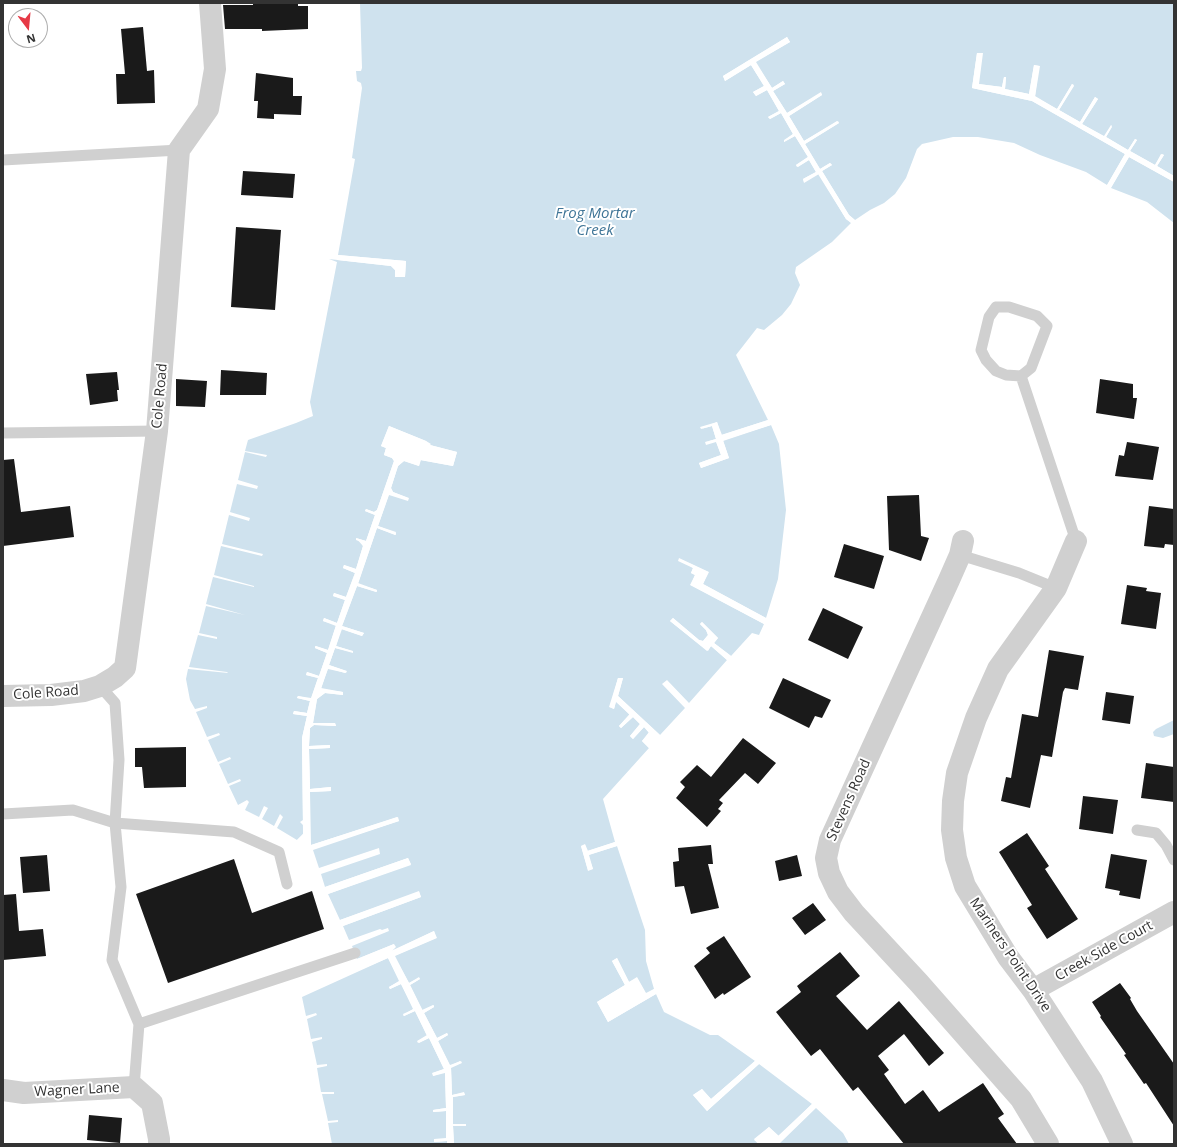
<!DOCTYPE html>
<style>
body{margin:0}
#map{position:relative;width:1177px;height:1147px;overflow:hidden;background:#fff;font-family:"Open Sans",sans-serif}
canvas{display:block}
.frame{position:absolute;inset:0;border:4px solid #333;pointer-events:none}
.north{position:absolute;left:8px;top:8px;width:40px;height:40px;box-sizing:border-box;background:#fff;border:1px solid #adadad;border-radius:50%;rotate:164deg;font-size:11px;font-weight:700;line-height:16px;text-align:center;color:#333}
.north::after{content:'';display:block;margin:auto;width:14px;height:18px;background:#e63946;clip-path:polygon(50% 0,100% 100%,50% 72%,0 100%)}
</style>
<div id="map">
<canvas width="1177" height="1147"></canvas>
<div class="frame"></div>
<div class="north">N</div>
</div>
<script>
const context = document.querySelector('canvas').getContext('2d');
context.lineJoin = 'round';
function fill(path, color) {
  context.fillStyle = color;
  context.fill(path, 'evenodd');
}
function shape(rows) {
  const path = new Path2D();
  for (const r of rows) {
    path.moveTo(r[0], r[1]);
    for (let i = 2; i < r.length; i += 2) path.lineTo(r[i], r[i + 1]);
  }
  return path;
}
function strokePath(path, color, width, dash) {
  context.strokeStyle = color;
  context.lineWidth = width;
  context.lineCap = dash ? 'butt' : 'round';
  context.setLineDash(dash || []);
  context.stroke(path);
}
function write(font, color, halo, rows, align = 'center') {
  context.font = font + ' "Open Sans",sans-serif';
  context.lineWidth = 4;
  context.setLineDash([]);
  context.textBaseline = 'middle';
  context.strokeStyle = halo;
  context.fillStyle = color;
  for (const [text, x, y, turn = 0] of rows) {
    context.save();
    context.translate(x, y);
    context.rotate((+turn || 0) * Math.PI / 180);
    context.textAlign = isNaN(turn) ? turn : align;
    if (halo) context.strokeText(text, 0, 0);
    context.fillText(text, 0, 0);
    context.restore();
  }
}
fill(shape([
 [360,3,1174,3,1174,176,1157,166,1164,155,1161,154,1155,165,1130,151,1137,140,1135,139,1128,150,1106,137,1112,127,1111,126,1105,137,1082,124,1098,99,1095,97,1080,122,1059,110,1074,86,1072,84,1057,109,1035,96,1039,66,1034,65,1029,94,1005,89,1006,77,1004,77,1002,87,978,84,982,53,977,53,972,88,1032,101,1125,154,1107,185,1086,172,1040,155,1014,143,978,137,953,137,922,144,917,149,906,178,895,194,884,203,870,210,855,220,849,215,822,171,832,165,830,163,820,169,805,144,839,123,837,121,804,141,789,116,822,95,821,93,787,113,773,91,785,84,783,81,772,88,755,62,790,42,787,37,723,76,725,81,751,65,764,86,753,92,756,96,767,90,779,111,768,117,770,119,781,113,793,134,784,140,784,142,795,136,808,157,796,165,798,167,809,160,816,172,803,179,804,182,818,174,846,219,851,223,832,242,796,267,795,273,800,285,791,304,782,315,764,330,757,328,736,355,768,420,721,435,717,422,701,429,712,426,716,439,706,442,716,441,721,455,699,463,701,468,729,458,723,441,771,425,779,444,786,510,778,579,766,618,703,584,708,572,680,559,693,568,691,573,695,575,691,585,764,624,759,635,752,633,731,656,714,643,718,638,702,622,700,624,706,630,708,635,703,641,699,640,673,618,670,621,708,651,711,646,727,660,689,703,667,680,662,684,685,708,660,735,618,696,623,678,618,678,610,707,614,709,616,701,629,714,629,715,619,726,621,728,633,717,640,724,630,736,633,739,644,727,649,733,642,741,649,748,603,799,615,842,587,851,585,845,581,846,588,870,593,869,588,855,617,846,645,930,646,961,654,989,646,994,637,978,629,982,617,958,612,961,625,985,597,1002,608,1022,656,994,664,1012,710,1035,718,1035,755,1061,711,1099,702,1089,693,1095,707,1111,759,1064,812,1104,778,1136,769,1127,754,1139,758,1144,454,1144,453,1126,466,1126,466,1124,453,1124,453,1097,465,1095,464,1093,452,1095,451,1067,461,1063,460,1061,450,1066,438,1041,448,1035,447,1033,437,1038,424,1013,434,1007,434,1005,423,1011,410,985,420,979,419,978,409,983,394,956,436,938,434,931,391,951,394,944,357,959,352,946,389,931,388,928,382,930,380,929,349,940,343,926,421,897,419,892,340,920,328,894,411,865,408,858,325,887,321,874,380,854,379,848,319,868,313,850,399,821,397,817,311,845,310,792,331,791,331,787,310,789,309,749,330,748,330,745,309,746,310,728,314,725,336,726,335,723,313,723,317,699,325,693,343,695,343,692,321,689,328,668,345,673,346,671,329,665,335,648,352,652,352,651,336,646,342,629,362,636,364,633,342,626,357,586,376,592,377,590,358,584,377,528,395,535,396,532,378,526,389,494,408,500,408,498,393,492,391,488,398,466,404,461,419,466,420,460,453,466,457,452,430,445,426,441,389,426,381,446,386,448,384,455,392,458,394,461,377,510,374,512,366,509,365,511,375,515,366,541,356,538,363,546,356,569,344,565,343,568,355,573,346,597,334,593,333,596,345,600,337,623,324,618,323,621,336,625,328,650,316,646,315,648,327,653,319,676,307,672,306,675,318,678,311,699,298,696,297,698,310,701,307,713,294,711,293,714,307,716,302,738,303,834,297,840,277,828,283,817,280,814,274,826,262,819,268,808,264,806,259,817,245,810,249,802,247,800,238,805,229,786,241,781,240,779,228,784,219,764,231,759,230,757,218,762,208,740,220,735,219,733,207,737,196,712,207,708,207,706,195,709,190,700,186,679,188,669,228,673,227,672,189,667,198,635,217,639,217,637,199,633,206,606,245,615,206,604,213,577,254,587,254,586,214,575,221,546,262,556,263,554,222,544,229,515,249,521,250,518,230,512,237,484,257,489,258,486,238,480,245,452,266,457,267,455,245,451,248,440,296,423,313,416,310,402,337,262,329,259,391,266,395,270,395,277,405,277,406,261,338,255,355,159,352,158,362,88,361,83,357,81,356,71,361,71,362,68],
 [1129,157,1174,182,1174,223,1147,202,1111,188],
 [1174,720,1174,734,1163,738,1154,736,1153,732,1156,729],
 [388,958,400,981,389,987,390,989,401,984,414,1009,403,1014,404,1016,415,1011,427,1036,418,1041,419,1043,429,1038,444,1069,433,1073,433,1076,445,1072,446,1108,433,1110,434,1112,446,1111,446,1139,434,1139,434,1142,447,1141,447,1144,332,1144,328,1123,338,1122,338,1120,328,1121,322,1094,334,1094,334,1092,321,1092,317,1068,327,1066,327,1064,317,1065,312,1042,322,1039,322,1037,311,1039,307,1019,317,1015,316,1013,306,1016,302,997],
 [816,1108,843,1133,849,1144,779,1144]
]), '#cfe2ee');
fill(shape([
 [787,37,790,42,756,62,772,88,783,81,785,84,773,91,787,113,821,92,822,95,789,116,804,141,838,121,839,123,805,144,820,169,830,163,832,165,822,171,849,215,856,221,847,216,787,115,785,114,754,63,754,60,788,41,787,40,725,77,726,78,750,63,753,64,766,86,756,93,766,88,768,88,818,172,847,218,853,222,853,224,846,219,819,174,804,183,803,179,816,172,809,160,797,167,796,165,808,157,795,136,784,142,784,141,793,134,781,113,770,119,768,117,779,111,767,90,756,96,753,92,764,86,751,65,725,81,723,76],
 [977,53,983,53,979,84,1002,87,1004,77,1006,77,1005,89,1029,94,1034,65,1040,66,1035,97,1057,109,1072,84,1074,85,1059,110,1080,122,1095,97,1098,99,1082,124,1104,136,1111,125,1112,126,1106,137,1128,150,1135,139,1137,140,1130,151,1155,165,1162,154,1164,155,1157,166,1174,176,1174,178,1033,98,1037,68,1036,67,1030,96,1004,91,1003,89,977,86,980,55,979,55,974,86,1033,99,1126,153,1109,186,1106,187,1125,154,1032,101,972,88],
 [1128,155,1174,180,1174,182,1129,157,1110,189,1109,187],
 [338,255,406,261,405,277,395,277,395,270,391,266,337,260,337,258,391,264,397,269,397,275,403,275,404,263,337,257],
 [768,420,769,422,722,437,720,436,716,424,713,425,723,456,701,464,702,466,726,457,721,441,722,439,770,423,771,425,723,440,729,458,701,468,699,463,721,455,716,442,706,445,705,442,716,439,712,426,701,429,700,427,717,422,722,435],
 [389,426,426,441,431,444,430,445,457,452,453,466,421,460,419,466,404,461,398,466,391,488,393,492,409,498,408,501,389,495,378,526,396,533,396,535,377,528,358,583,377,590,377,592,357,586,342,626,364,633,362,636,341,629,336,646,353,651,353,653,335,648,329,665,347,671,346,673,328,669,321,688,343,692,343,695,325,693,317,699,313,723,335,723,336,726,314,725,310,728,309,746,330,745,330,748,309,749,310,789,331,787,331,791,310,792,310,843,311,845,398,817,399,821,312,849,396,820,311,847,308,844,307,745,308,728,312,724,311,722,315,698,324,691,320,691,319,688,387,494,391,493,389,487,396,465,404,459,417,463,420,458,452,464,454,454,429,447,425,443,390,429,384,445,388,447,386,453,394,456,396,462,379,510,376,513,377,515,368,542,363,542,365,546,358,570,356,571,309,715,304,739,305,820,303,822,305,825,305,834,299,841,297,840,303,834,303,825,300,822,303,820,302,738,307,716,293,714,294,711,307,713,310,701,297,698,298,696,311,698,318,678,306,675,307,672,319,676,327,653,315,648,315,646,328,650,336,626,323,621,324,618,337,623,345,600,333,596,334,593,346,597,355,573,343,568,344,565,356,569,363,546,361,542,356,540,356,538,366,541,375,515,365,511,366,509,374,512,377,510,394,461,392,458,384,455,386,448,381,446],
 [679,558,709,572,703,584,766,618,765,620,702,586,701,584,706,573,695,568,694,572,697,575,693,584,764,622,764,624,690,585,695,575,691,573,693,568,678,561],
 [673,618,699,640,703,641,708,635,706,630,700,624,702,622,718,638,714,643,731,656,729,658,713,644,716,638,709,632,709,636,704,642,699,642,707,648,712,644,729,658,727,660,711,646,707,651,670,621],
 [618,678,623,678,618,696,660,735,658,736,616,698,620,680,612,706,615,700,617,700,630,712,631,716,634,716,642,723,633,736,643,725,651,731,645,741,650,746,649,748,642,741,649,732,644,727,633,739,630,736,640,724,633,717,621,728,619,726,629,715,629,714,616,702,614,709,609,707],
 [615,842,616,843,588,853,583,847,589,868,587,854,616,844,617,846,589,855,593,869,588,871,581,846,585,844,588,851],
 [408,858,411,864,328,894,327,892,408,863,407,860,326,889,325,887],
 [419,891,421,897,343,926,342,925,419,896,418,894,341,922,340,920],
 [434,931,437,938,395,956,409,983,419,977,420,979,410,985,422,1010,433,1005,434,1007,424,1013,437,1038,447,1033,448,1035,438,1041,450,1065,461,1061,462,1063,451,1068,452,1095,464,1092,465,1095,453,1097,453,1124,466,1124,466,1126,453,1126,454,1144,452,1144,449,1067,392,956,434,937,433,934,392,953,389,950,391,947,358,961,357,959,394,944,396,947,392,951],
 [387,956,390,957,446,1069,449,1144,447,1144,447,1141,434,1142,434,1139,446,1138,446,1111,433,1112,433,1110,446,1108,445,1073,433,1076,432,1073,444,1069,429,1038,418,1043,417,1041,427,1035,415,1011,404,1016,403,1015,413,1009,401,984,390,989,389,987,399,981,388,958,362,969,361,967],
 [617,958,629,982,637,977,646,993,654,989,654,991,645,996,636,980,628,984,616,961,615,962,627,986,600,1003,609,1019,655,992,656,994,608,1022,597,1002,625,985,612,961],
 [755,1061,756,1063,712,1101,701,1091,696,1095,707,1108,757,1063,759,1064,707,1111,693,1095,702,1089,711,1099],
 [812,1104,814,1106,779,1138,769,1130,757,1140,760,1144,754,1140,769,1127,779,1136]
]), '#fff');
fill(shape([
 [253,3,298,3,298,6,308,6,308,29,262,31,262,29,225,29,223,5,253,5],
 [143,27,147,71,154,70,155,103,117,104,116,74,125,74,121,29],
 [256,73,293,78,293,96,302,96,301,115,274,114,274,119,257,118,258,101,254,101],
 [243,171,295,174,293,198,241,195],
 [236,227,281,230,275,310,231,307],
 [221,370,267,373,266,395,220,395],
 [117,372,119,390,117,390,118,401,90,405,86,374],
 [176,379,207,381,205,407,176,406],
 [1100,379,1133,384,1133,398,1137,398,1134,419,1096,413],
 [1127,442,1159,447,1153,480,1115,476,1119,455,1124,456],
 [14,459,21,512,70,506,74,537,3,546,3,460],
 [919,495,921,536,929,538,921,561,889,550,887,496],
 [1149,506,1174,509,1174,545,1165,544,1164,548,1144,546],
 [844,544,884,556,874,589,834,577],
 [1127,585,1147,588,1146,591,1161,593,1156,629,1121,624],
 [823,608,863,627,848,659,808,640],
 [1049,650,1084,656,1078,690,1065,688,1063,692,1052,757,1041,755,1030,808,1001,801,1006,777,1011,778,1022,714,1038,717],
 [783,678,831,700,822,718,815,716,809,728,769,708],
 [1106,692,1134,696,1130,724,1102,720],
 [743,738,776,763,758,784,745,773,719,800,723,803,718,809,721,811,707,827,676,798,685,787,680,782,697,765,711,777],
 [186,747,186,787,144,788,142,767,135,767,135,748],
 [1146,763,1174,767,1174,802,1141,798],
 [1083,796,1118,800,1113,834,1079,829],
 [1027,833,1049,866,1045,869,1078,919,1047,939,1027,908,1032,905,999,852],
 [711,845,713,864,708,864,719,908,691,914,684,886,675,887,673,862,679,861,678,848],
 [1111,854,1147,860,1140,899,1119,895,1120,891,1105,888],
 [47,855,50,891,23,893,20,857],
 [797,855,802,876,779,881,775,861],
 [234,859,252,913,312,891,324,929,168,983,136,894],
 [16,894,19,931,43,929,46,956,3,960,3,895],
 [813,903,826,920,805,935,792,918],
 [724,936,751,977,724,995,723,993,715,999,694,966,710,953,706,948],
 [840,952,860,976,836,996,867,1030,899,1001,944,1053,929,1066,904,1034,878,1056,889,1070,884,1074,905,1104,923,1090,939,1112,983,1083,1004,1114,998,1118,1017,1144,904,1144,858,1087,853,1091,820,1049,811,1056,776,1012,801,992,797,986],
 [1120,983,1131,998,1130,999,1137,1011,1174,1064,1174,1126,1146,1083,1144,1084,1124,1055,1126,1054,1100,1017,1101,1016,1092,1002],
 [89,1115,122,1118,120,1143,87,1140]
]), '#1a1a1a');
strokePath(shape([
 [3,160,179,150],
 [996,307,1009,307,1037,316,1047,326,1031,368,1021,376,1006,375,996,371,986,360,981,350,989,317,996,307],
 [1021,376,1076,541],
 [3,433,157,431],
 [960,555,1019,573,1056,588],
 [100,686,115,703,119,760,115,823,121,887,112,960,139,1024,134,1087],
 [3,814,73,810,115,823,234,832,279,852,287,884],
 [1137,830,1156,833,1166,845,1174,860],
 [139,1024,355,953]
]), '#d0d0d0', 11);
strokePath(shape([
 [963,541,960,555,949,580,830,840,826,858,829,873,838,892,854,913,919,983,1021,1099,1048,1144],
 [1076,541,1056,588,998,669,976,718,957,773,953,801,952,830,956,858,965,886,1008,957,1033,990,1092,1081,1122,1144],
 [3,696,51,695,84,691,100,686,115,677,125,668,157,431,179,150,208,109,215,69,210,3],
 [1033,990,1174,912],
 [3,1090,24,1093,134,1087,152,1103,159,1139,159,1144]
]), '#d0d0d0', 22);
write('14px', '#333', '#fff', [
 ["Cole Road",160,396,-85],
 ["Cole Road",46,693,-4],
 ["Stevens Road",849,800,-66],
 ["Creek Side Court",1104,951,-29],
 ["Mariners Point Drive",1010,955,56],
 ["Wagner Lane",77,1090,-3]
]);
write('italic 15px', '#3f7597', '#fff', [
 ["Frog Mortar",595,214],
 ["Creek",595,231]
]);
</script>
